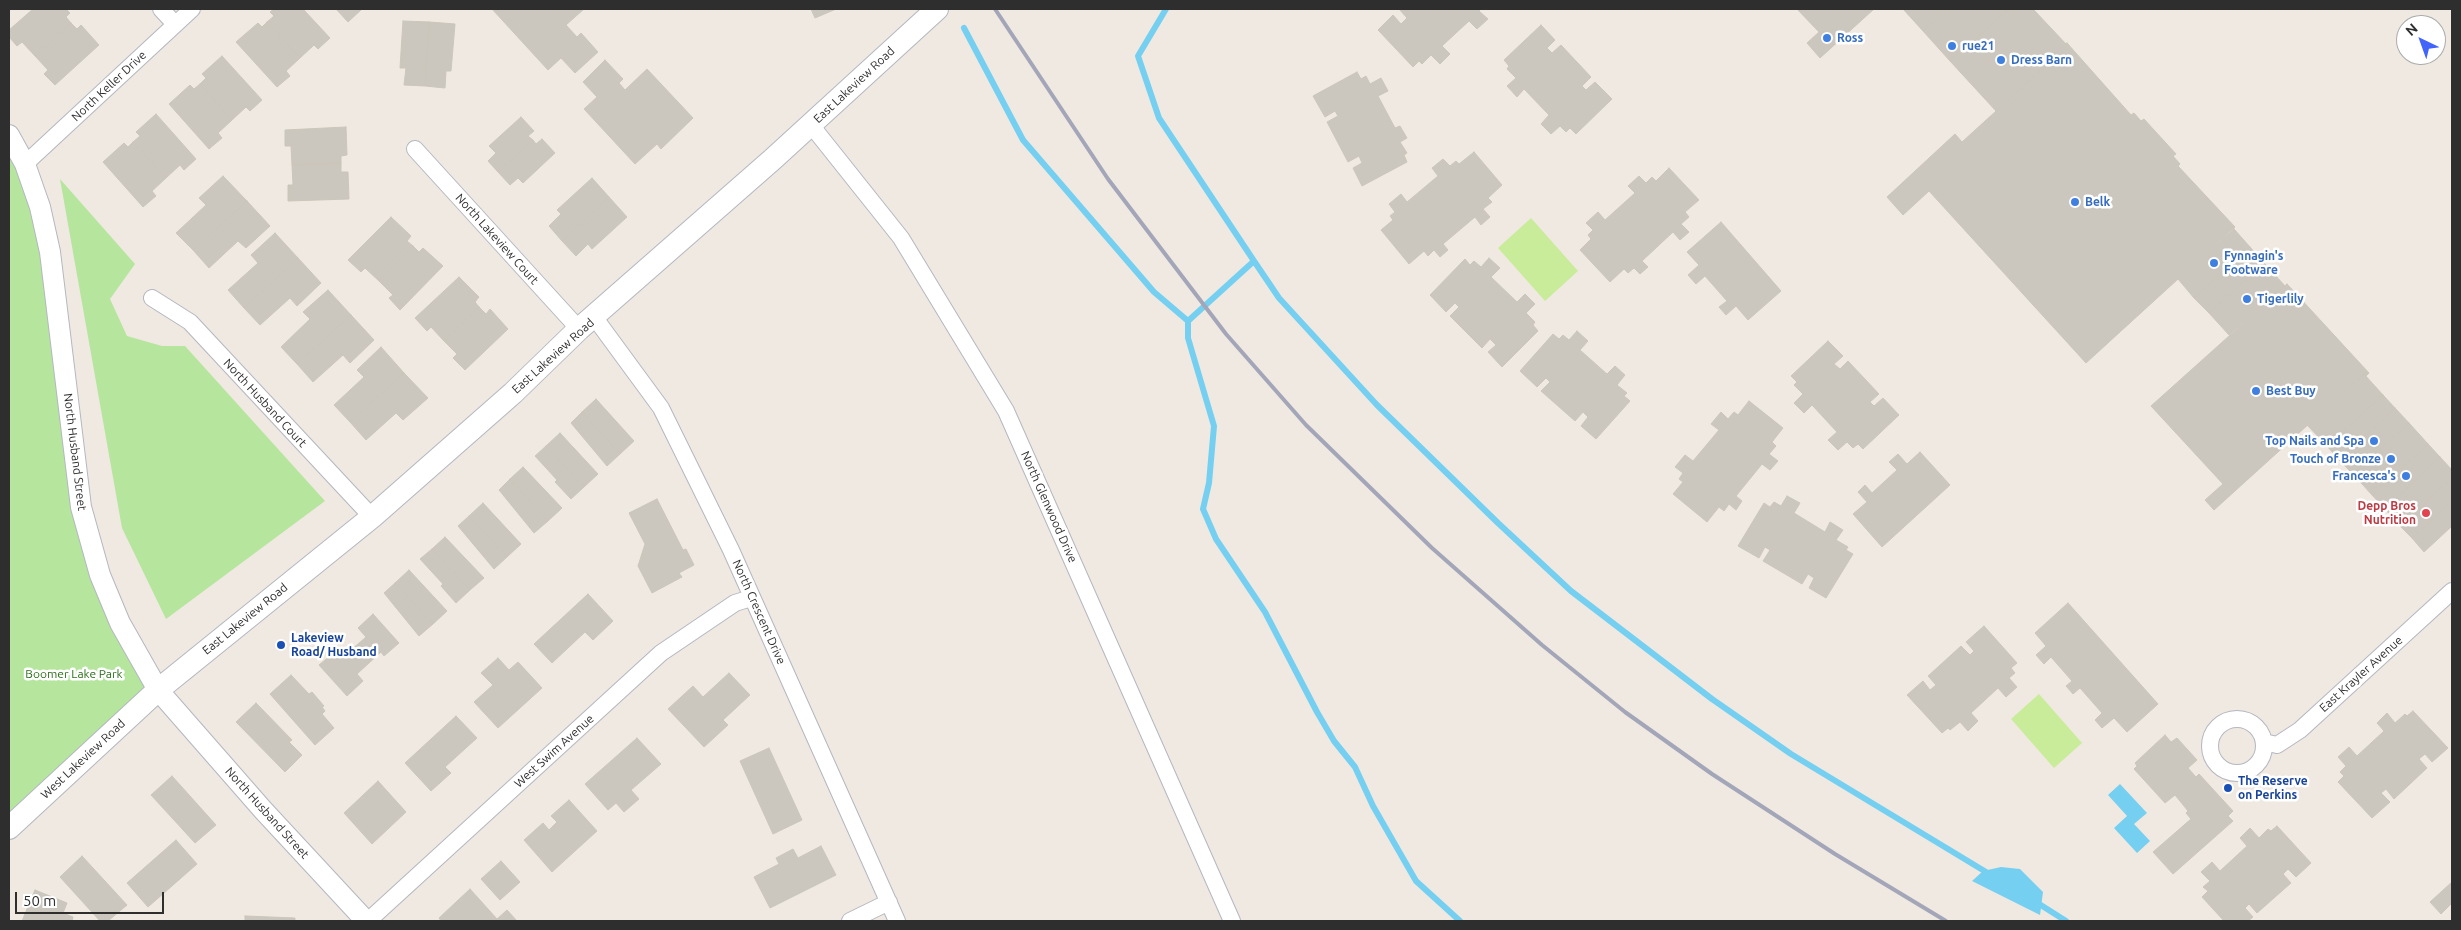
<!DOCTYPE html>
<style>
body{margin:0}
#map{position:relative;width:2461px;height:930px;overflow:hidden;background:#efe9e1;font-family:Ubuntu,sans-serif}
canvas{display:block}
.frame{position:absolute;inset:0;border:10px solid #2e2e2e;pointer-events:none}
.north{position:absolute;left:2396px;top:15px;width:50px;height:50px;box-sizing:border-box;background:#fff;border:1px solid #ababab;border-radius:50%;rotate:318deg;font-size:14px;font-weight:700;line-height:20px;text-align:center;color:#2e2e2e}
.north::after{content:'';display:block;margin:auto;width:18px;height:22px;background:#4264fb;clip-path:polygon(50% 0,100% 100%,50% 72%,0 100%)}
.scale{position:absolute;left:15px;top:892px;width:149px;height:22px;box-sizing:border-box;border:2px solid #2e2e2e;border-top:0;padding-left:6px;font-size:15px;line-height:18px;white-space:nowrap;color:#2e2e2e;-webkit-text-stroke:4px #fff;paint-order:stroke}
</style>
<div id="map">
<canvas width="2461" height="930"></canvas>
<div class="frame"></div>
<div class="north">N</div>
<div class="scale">50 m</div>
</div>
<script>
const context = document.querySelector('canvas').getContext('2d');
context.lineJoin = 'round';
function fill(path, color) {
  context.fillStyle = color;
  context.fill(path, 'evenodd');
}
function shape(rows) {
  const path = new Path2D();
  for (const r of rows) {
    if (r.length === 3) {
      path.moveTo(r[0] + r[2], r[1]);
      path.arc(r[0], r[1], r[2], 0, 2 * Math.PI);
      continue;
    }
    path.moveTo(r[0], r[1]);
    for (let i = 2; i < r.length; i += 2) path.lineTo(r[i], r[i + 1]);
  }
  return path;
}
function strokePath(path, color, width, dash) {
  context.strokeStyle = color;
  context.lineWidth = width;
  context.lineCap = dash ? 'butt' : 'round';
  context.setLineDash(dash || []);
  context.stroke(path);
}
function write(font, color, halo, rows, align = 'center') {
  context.font = font + ' Ubuntu,sans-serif';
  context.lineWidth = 5;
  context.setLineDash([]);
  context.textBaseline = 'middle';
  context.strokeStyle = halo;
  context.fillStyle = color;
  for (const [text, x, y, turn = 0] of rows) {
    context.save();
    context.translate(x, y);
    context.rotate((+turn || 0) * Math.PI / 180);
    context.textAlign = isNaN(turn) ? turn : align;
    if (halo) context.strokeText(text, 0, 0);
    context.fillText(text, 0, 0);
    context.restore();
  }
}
fill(shape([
 [9,138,38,207,79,507,155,689,9,823],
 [60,179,135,264,110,299,127,336,162,346,185,346,325,501,166,619,122,528]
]), '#b6e59e');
fill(shape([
 [1531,218,1578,271,1545,301,1498,248],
 [2039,694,2082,743,2054,768,2011,719]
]), '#c9ec9a');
fill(shape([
 [2120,784,2147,813,2134,824,2150,841,2137,853,2114,828,2127,816,2108,795],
 [2001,867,2020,869,2043,892,2040,915,1972,881,1983,871]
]), '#75cff0');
strokePath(shape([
 [1166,9,1138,56,1159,118,1254,261,1188,321],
 [964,28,1023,140,1154,292,1188,321,1188,338,1214,426,1209,483,1203,509,1216,539,1265,612,1317,712,1334,741,1355,767,1373,806,1416,881,1460,921],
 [1254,261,1279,298,1377,405,1498,523,1571,591,1712,699,1791,754,1991,875],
 [2036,902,2066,921]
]), '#75cff0', 6);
const building = shape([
 [33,9,66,9,70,13,66,17,71,23,35,56,22,42,17,46,9,37,9,30,33,9],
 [274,9,303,9,330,38,318,49,314,45,300,58,267,22,274,16,270,12,274,9],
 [336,9,362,9,348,22,336,9],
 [492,9,584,9,566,25,577,37,581,33,598,52,575,73,561,58,548,70,492,9],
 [811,9,836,9,815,18,811,9],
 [1399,9,1481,9,1479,11,1488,19,1477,29,1469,21,1442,46,1450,54,1440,64,1431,55,1422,64,1419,61,1413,67,1378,30,1393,15,1401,24,1407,18,1399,9],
 [1797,9,1874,9,1820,58,1807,43,1819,32,1797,9],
 [1903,9,1948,9,1923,31,1903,9],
 [1948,9,2009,9,1950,61,1923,31,1948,9],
 [2009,9,2033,9,2066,44,2049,58,2051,61,1996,111,1950,61,2009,9],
 [403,21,429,22,425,86,404,85,406,68,400,68,403,21],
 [267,22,300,58,286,71,290,76,277,87,236,42,258,23,262,27,267,22],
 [429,22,455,24,451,71,446,71,445,88,425,86,429,22],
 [71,23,77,29,81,25,99,45,55,85,44,74,48,70,35,56,71,23],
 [1541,25,1555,40,1547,48,1552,53,1561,45,1591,77,1582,86,1586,90,1595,82,1612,99,1576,134,1570,128,1566,132,1560,126,1551,134,1541,124,1549,115,1524,89,1517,97,1507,86,1516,78,1507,69,1509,66,1504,60,1541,25],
 [2067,43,2131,115,2134,113,2141,121,2144,119,2176,154,2173,156,2180,164,2178,166,2235,227,2086,363,1929,191,1903,215,1887,197,1955,134,1962,142,2051,61,2049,58,2067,43],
 [222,56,262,100,250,111,246,107,232,120,200,84,206,78,202,74,222,56],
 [605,60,623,79,619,83,625,90,647,69,693,118,661,149,657,144,635,164,584,109,597,97,583,82,605,60],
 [1357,72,1361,79,1366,76,1370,84,1381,78,1388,91,1378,96,1395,128,1400,126,1407,138,1400,142,1407,153,1404,155,1407,162,1362,186,1353,168,1362,163,1359,156,1348,162,1327,122,1338,116,1335,111,1325,117,1313,96,1357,72],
 [200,84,232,120,218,133,222,138,209,149,169,104,190,85,194,89,200,84],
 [156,114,196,159,184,170,180,165,166,178,133,142,140,136,136,132,156,114],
 [521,117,534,131,528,136,533,140,498,172,488,161,496,153,489,146,521,117],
 [346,127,347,155,341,156,341,163,292,165,291,146,285,146,285,130,346,127],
 [542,139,555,153,523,183,518,178,510,185,498,172,533,140,536,144,542,139],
 [133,142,166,178,152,191,156,196,143,207,103,162,124,143,128,147,133,142],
 [1474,152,1502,185,1488,198,1492,202,1483,209,1490,217,1481,225,1475,217,1443,244,1448,250,1440,257,1434,250,1428,256,1424,251,1409,264,1381,230,1393,220,1390,216,1395,212,1389,204,1401,194,1407,202,1438,176,1432,168,1443,159,1450,166,1456,161,1459,164,1474,152],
 [341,163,341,172,348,172,349,199,288,201,288,185,293,185,292,165,341,163],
 [1669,168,1699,200,1685,212,1689,217,1681,224,1689,232,1680,240,1673,232,1642,261,1648,267,1640,274,1634,268,1628,273,1624,269,1610,282,1580,250,1591,239,1588,235,1593,230,1586,223,1598,212,1605,220,1635,193,1628,186,1639,176,1646,183,1652,177,1656,181,1669,168],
 [223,176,247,201,193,250,176,233,206,205,199,198,223,176],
 [592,178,609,197,562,241,549,226,561,214,557,210,592,178],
 [609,197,627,217,592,249,588,244,576,256,562,241,609,197],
 [247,201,270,226,246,248,238,241,209,268,193,250,247,201],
 [391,217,411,236,407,241,413,246,379,281,365,268,361,272,348,260,391,217],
 [1721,222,1781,291,1748,320,1736,306,1726,315,1719,307,1727,301,1705,276,1696,284,1688,275,1699,265,1687,252,1721,222],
 [2234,229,2250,247,2194,298,2178,279,2234,229],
 [275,233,298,258,244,308,228,290,258,263,251,255,275,233],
 [413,246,419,252,423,248,443,266,400,310,389,298,393,295,379,281,413,246],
 [2250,247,2264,263,2209,313,2194,298,2250,247],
 [298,258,321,283,297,306,290,298,260,325,244,308,298,258],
 [1489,258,1500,268,1491,277,1517,302,1525,294,1535,304,1526,313,1535,322,1533,325,1538,331,1502,367,1488,352,1496,345,1490,339,1482,348,1450,316,1459,307,1455,303,1446,312,1430,295,1465,259,1470,265,1474,261,1481,267,1489,258],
 [2264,263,2285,286,2229,335,2209,313,2264,263],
 [459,277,479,297,475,302,479,307,444,341,431,327,427,331,415,318,459,277],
 [2287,284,2369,373,2366,376,2364,374,2214,510,2205,500,2223,484,2151,406,2287,284],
 [328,290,351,315,297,364,281,347,310,319,303,312,328,290],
 [479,307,486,314,490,309,508,329,465,370,453,358,457,354,444,341,479,307],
 [351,315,374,340,350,363,343,355,313,382,297,364,351,315],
 [1577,331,1588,341,1580,350,1607,374,1615,366,1625,375,1617,385,1627,393,1624,396,1630,401,1596,439,1581,426,1588,417,1583,412,1575,421,1541,391,1550,382,1546,378,1537,387,1520,371,1553,334,1559,339,1563,335,1569,340,1577,331],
 [1828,341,1843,356,1834,364,1840,369,1848,361,1879,394,1870,402,1874,406,1883,398,1899,415,1863,449,1858,444,1853,448,1847,442,1838,450,1828,440,1837,432,1812,405,1804,413,1794,403,1803,394,1794,385,1797,382,1791,376,1828,341],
 [381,347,404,373,350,422,334,405,364,377,357,370,381,347],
 [404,373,428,398,403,420,396,413,366,440,350,422,404,373],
 [2364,374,2383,395,2327,446,2307,425,2364,374],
 [2383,395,2395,408,2339,460,2327,446,2383,395],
 [596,399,634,441,620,454,582,412,596,399],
 [1749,401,1783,428,1772,442,1776,446,1769,454,1778,461,1770,470,1762,464,1736,496,1742,501,1736,510,1729,504,1724,511,1719,507,1707,522,1673,494,1683,482,1679,479,1683,473,1675,467,1685,455,1693,461,1719,430,1711,424,1721,412,1728,419,1734,412,1738,415,1749,401],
 [2395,408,2409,423,2353,474,2339,460,2395,408],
 [582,412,620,454,607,466,571,423,582,412],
 [2409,423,2428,444,2372,495,2353,474,2409,423],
 [560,433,598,474,584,487,546,446,560,433],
 [2428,444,2440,457,2385,509,2372,495,2428,444],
 [546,446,584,487,571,499,555,482,557,480,535,456,546,446],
 [1920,452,1950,485,1882,547,1853,514,1867,502,1858,492,1865,485,1872,493,1897,470,1889,462,1898,454,1907,464,1920,452],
 [2440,457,2452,470,2452,478,2400,526,2385,509,2440,457],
 [523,467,562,508,548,521,510,479,523,467],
 [2452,478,2452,501,2412,538,2400,526,2452,478],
 [510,479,548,521,534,533,499,490,510,479],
 [1787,496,1800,503,1794,513,1825,532,1830,522,1843,530,1836,540,1848,547,1846,550,1853,554,1826,598,1809,588,1814,578,1808,574,1802,584,1763,561,1770,550,1765,547,1759,558,1738,546,1764,503,1770,507,1774,502,1781,506,1787,496],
 [657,499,683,550,686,549,694,565,679,573,682,577,652,593,638,566,645,544,629,513,657,499],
 [2452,501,2452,526,2424,552,2412,538,2452,501],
 [483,503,521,544,507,557,469,516,483,503],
 [469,516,507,557,494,569,458,526,469,516],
 [445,537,484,578,470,590,432,549,445,537],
 [432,549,470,590,456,603,441,586,443,584,420,559,432,549],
 [409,570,447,611,433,624,395,583,409,570],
 [395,583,433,624,419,636,384,593,395,583],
 [588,594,613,621,593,640,585,632,552,663,534,644,588,594],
 [2068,603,2158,704,2127,732,2114,718,2102,728,2095,720,2102,713,2080,688,2073,694,2066,686,2072,681,2051,657,2044,664,2036,655,2046,646,2035,633,2068,603],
 [373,614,399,643,384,656,381,652,357,674,363,681,347,696,319,665,336,651,342,658,366,637,358,628,373,614],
 [1984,626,2017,663,2011,668,2015,673,2009,678,2017,687,2006,697,1998,688,1971,713,1978,721,1968,731,1960,722,1950,730,1948,728,1942,733,1907,695,1923,681,1930,690,1936,685,1928,676,1961,646,1970,655,1974,651,1966,642,1984,626],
 [498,658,509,670,518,662,542,688,498,728,474,702,493,685,481,673,498,658],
 [729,673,750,695,723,720,728,725,704,747,668,709,693,686,703,697,729,673],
 [291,675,309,694,312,692,324,706,322,707,325,711,322,714,334,728,315,745,270,694,291,675],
 [256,703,292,740,289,742,302,755,285,772,236,722,256,703],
 [2413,711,2448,748,2432,762,2425,754,2419,759,2427,768,2394,799,2386,789,2381,793,2390,802,2372,818,2338,782,2344,776,2340,772,2346,766,2338,757,2349,747,2357,756,2384,731,2377,723,2387,713,2395,723,2405,714,2407,716,2413,711],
 [456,716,477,738,445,767,451,773,431,791,405,763,456,716],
 [2165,735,2171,742,2177,738,2197,760,2188,768,2196,777,2199,774,2233,811,2228,816,2233,821,2173,874,2153,852,2191,819,2186,813,2188,811,2175,795,2165,803,2134,769,2137,766,2135,763,2165,735],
 [637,738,661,764,631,790,639,799,624,812,616,803,608,810,585,784,637,738],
 [769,748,802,820,773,834,740,761,769,748],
 [172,776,216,825,195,843,151,795,172,776],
 [378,781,406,812,372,844,344,813,378,781],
 [569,800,597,831,552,872,524,840,543,823,549,830,557,822,551,816,569,800],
 [2277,826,2311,863,2296,877,2288,869,2283,874,2291,883,2257,913,2249,904,2245,908,2253,917,2248,921,2224,921,2202,897,2208,891,2203,887,2210,881,2201,872,2212,862,2220,871,2247,846,2240,838,2250,828,2259,838,2268,829,2271,831,2277,826],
 [176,840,197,864,148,907,127,883,176,840],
 [821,846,836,875,770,908,754,877,779,864,776,858,793,849,798,858,821,846],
 [82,856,127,905,108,921,100,921,60,877,82,856],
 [501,861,520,882,500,900,481,879,501,861],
 [2452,882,2452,903,2441,914,2430,902,2452,882],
 [470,889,497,919,507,910,517,921,441,921,439,918,470,889],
 [35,890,67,903,63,913,73,917,72,921,22,921,35,890],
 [245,916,295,918,295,921,245,921,245,916]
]);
fill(building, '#cbc7bf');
strokePath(building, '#cbc5ba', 1);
const minor = shape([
 [161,9,175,24],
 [811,125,901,238,1006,411,1232,921],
 [415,149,579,329],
 [25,164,192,9],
 [152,298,190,322,372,517],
 [595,318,661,408,731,550,897,921],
 [2237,746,27],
 [2264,742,2277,745,2300,730,2452,591],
 [368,921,661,653,735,603,751,598],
 [850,921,889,902]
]);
const tertiary = shape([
 [9,135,25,164,40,207,50,252,81,507,100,575,120,623,158,690,263,810,366,921]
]);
const secondary = shape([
 [9,828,158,690,372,517,513,393,579,329,773,159,937,9]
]);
strokePath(minor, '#b4b7c1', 18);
strokePath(tertiary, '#b4b7c1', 22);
strokePath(secondary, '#b4b7c1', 24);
strokePath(minor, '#fff', 16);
strokePath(tertiary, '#fff', 20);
strokePath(secondary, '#fff', 22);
strokePath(shape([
 [995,9,1108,179,1226,334,1306,425,1432,548,1542,645,1625,712,1712,774,1835,854,1946,921]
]), '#a3a6b8', 4);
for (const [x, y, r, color] of [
 [1827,38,5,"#3f7fe0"],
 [1952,46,5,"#3f7fe0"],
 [2001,60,5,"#3f7fe0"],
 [2075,202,5,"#3f7fe0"],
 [2214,263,5,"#3f7fe0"],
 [2247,299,5,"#3f7fe0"],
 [2256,391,5,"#3f7fe0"],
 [2374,441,5,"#3f7fe0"],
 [2391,459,5,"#3f7fe0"],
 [2406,476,5,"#3f7fe0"],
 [2426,513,5,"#e0444e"],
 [281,645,5,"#1a4fb4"],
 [2228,788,5,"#1a4fb4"]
]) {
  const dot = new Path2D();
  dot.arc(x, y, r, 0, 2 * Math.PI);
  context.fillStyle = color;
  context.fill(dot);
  strokePath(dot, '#fff', 2);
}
write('bold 12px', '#366cbe', '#fff', [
 ["Ross",1837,38],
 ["rue21",1962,46],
 ["Dress Barn",2011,60],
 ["Belk",2085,202],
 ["Fynnagin's",2224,256],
 ["Footware",2224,270],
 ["Tigerlily",2257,299],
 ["Best Buy",2266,391],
 ["Top Nails and Spa",2364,441,"right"],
 ["Touch of Bronze",2381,459,"right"],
 ["Francesca's",2396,476,"right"]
], 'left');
write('12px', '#2e2e2e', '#fff', [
 ["East Lakeview Road",854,85,-43],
 ["North Keller Drive",109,86,-43],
 ["North Lakeview Court",497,239,48],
 ["East Lakeview Road",553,356,-42],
 ["North Husband Court",265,403,47],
 ["North Husband Street",75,452,83],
 ["North Glenwood Drive",1049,507,66],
 ["North Crescent Drive",759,612,66],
 ["East Lakeview Road",245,619,-39],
 ["East Krayler Avenue",2361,674,-42],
 ["West Swim Avenue",554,751,-42],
 ["West Lakeview Road",83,759,-43],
 ["North Husband Street",267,813,48]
]);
write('bold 12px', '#be3a42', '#fff', [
 ["Depp Bros",2416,506],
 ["Nutrition",2416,520]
], 'right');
write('bold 12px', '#164399', '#fff', [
 ["Lakeview",291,638],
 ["Road/ Husband",291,652],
 ["The Reserve",2238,781],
 ["on Perkins",2238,795]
], 'left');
write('12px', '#2c6e1b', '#fff', [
 ["Boomer Lake Park",74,674]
]);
</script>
